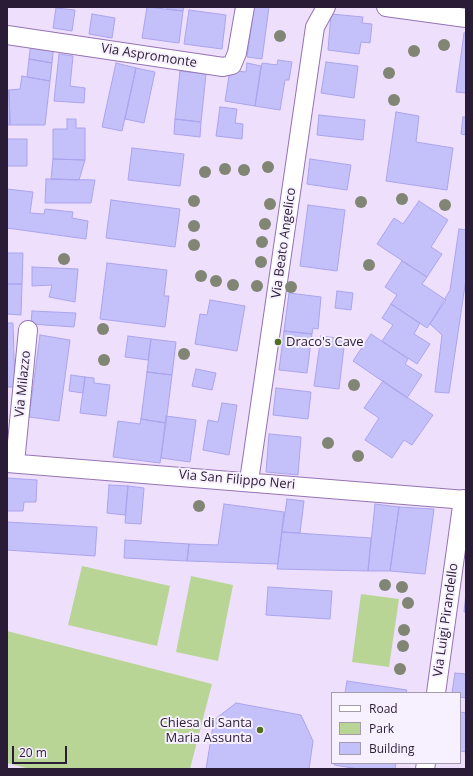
<!DOCTYPE html>
<style>
body{margin:0}
#map{position:relative;width:473px;height:776px;overflow:hidden;background:#eedffc;font-family:"Open Sans",sans-serif}
canvas{display:block}
.frame{position:absolute;inset:0;border:8px solid #2a1c36;pointer-events:none}
.legend{position:absolute;left:331px;top:692px;width:130px;height:72px;box-sizing:border-box;background:#f7f0fe;border:1px solid #a59bae;margin:0;padding:5px 7px;list-style:none;font-size:12px;color:#2a1c36}
.legend li{display:flex;align-items:center;gap:8px;height:20px}
.legend b{width:20px;border:1px solid #a59bae}
.scale{position:absolute;left:12px;top:746px;width:55px;height:18px;box-sizing:border-box;border:2px solid #2a1c36;border-top:0;padding-left:5px;font-size:12px;line-height:14px;white-space:nowrap;color:#2a1c36;-webkit-text-stroke:3px #f7f0fe;paint-order:stroke}
</style>
<div id="map">
<canvas width="473" height="776"></canvas>
<div class="frame"></div>
<ul class="legend">
<li><b style="height:5px;background:#fff"></b>Road</li>
<li><b style="height:11px;background:#b9d596"></b>Park</li>
<li><b style="height:11px;background:#c4c0fa"></b>Building</li>
</ul>
<div class="scale">20 m</div>
</div>
<script>
const context = document.querySelector('canvas').getContext('2d');
context.lineJoin = 'round';
function fill(path, color) {
  context.fillStyle = color;
  context.fill(path, 'evenodd');
}
function shape(rows) {
  const path = new Path2D();
  for (const r of rows) {
    path.moveTo(r[0], r[1]);
    for (let i = 2; i < r.length; i += 2) path.lineTo(r[i], r[i + 1]);
  }
  return path;
}
function strokePath(path, color, width, dash) {
  context.strokeStyle = color;
  context.lineWidth = width;
  context.lineCap = dash ? 'butt' : 'round';
  context.setLineDash(dash || []);
  context.stroke(path);
}
function write(font, color, halo, rows, align = 'center') {
  context.font = font + ' "Open Sans",sans-serif';
  context.lineWidth = 4;
  context.setLineDash([]);
  context.textBaseline = 'middle';
  context.strokeStyle = halo;
  context.fillStyle = color;
  for (const [text, x, y, turn = 0] of rows) {
    context.save();
    context.translate(x, y);
    context.rotate((+turn || 0) * Math.PI / 180);
    context.textAlign = isNaN(turn) ? turn : align;
    if (halo) context.strokeText(text, 0, 0);
    context.fillText(text, 0, 0);
    context.restore();
  }
}
fill(shape([
 [82,566,170,586,157,646,68,625],
 [191,576,233,585,218,661,176,652],
 [361,594,399,599,389,667,352,662],
 [7,631,212,684,190,769,30,769,7,763]
]), '#b9d596');
const building = shape([
 [147,7,183,11,179,43,142,38,147,7],
 [167,7,184,7,183,11,167,9,167,7],
 [254,7,269,7,262,59,247,57,254,7],
 [56,8,75,10,72,31,53,28,56,8],
 [189,10,226,15,222,49,184,44,189,10],
 [92,14,115,18,112,38,89,34,92,14],
 [331,14,363,17,362,23,372,24,370,43,361,42,359,54,328,50,331,14],
 [464,33,466,33,466,93,456,92,464,33],
 [31,42,54,44,52,63,29,59,31,42],
 [59,54,73,56,70,86,85,88,84,103,54,101,59,54],
 [29,59,52,63,50,81,27,77,29,59],
 [278,60,292,62,289,80,285,80,280,110,255,106,262,63,277,65,278,60],
 [326,62,358,66,354,98,321,93,326,62],
 [116,63,136,68,122,131,102,127,116,63],
 [247,63,261,66,255,106,225,101,230,70,246,72,247,63],
 [136,68,155,72,144,123,125,119,136,68],
 [180,71,206,74,201,122,175,119,180,71],
 [22,76,50,81,45,125,10,125,9,90,20,89,22,76],
 [7,90,9,90,10,125,7,125,7,90],
 [220,107,237,109,235,123,243,124,242,139,216,136,220,107],
 [396,112,419,116,416,142,453,148,447,190,386,181,396,112],
 [319,115,365,120,363,140,317,135,319,115],
 [463,117,466,117,466,135,461,134,463,117],
 [67,119,76,119,76,128,85,128,85,160,53,159,53,129,67,129,67,119],
 [175,119,201,122,200,137,174,134,175,119],
 [7,139,27,139,27,166,7,166,7,139],
 [132,148,184,154,180,186,128,180,132,148],
 [53,159,85,160,79,180,51,179,53,159],
 [310,159,351,165,347,190,307,184,310,159],
 [46,179,95,180,91,203,45,203,46,179],
 [7,189,33,192,30,213,44,214,45,209,73,212,72,218,88,221,86,239,7,228,7,189],
 [111,200,180,209,175,247,106,238,111,200],
 [419,201,448,220,431,247,442,254,427,277,377,244,394,218,403,224,419,201],
 [308,205,345,210,337,271,300,266,308,205],
 [459,229,466,230,466,279,449,393,435,392,442,335,430,324,450,290,459,229],
 [7,253,23,253,22,284,7,284,7,253],
 [402,261,427,277,422,284,446,300,427,328,391,304,397,295,385,287,402,261],
 [107,263,167,270,164,296,169,296,165,327,100,319,107,263],
 [32,267,78,269,75,302,49,297,52,285,32,286,32,267],
 [7,284,22,284,21,315,7,314,7,284],
 [337,291,353,293,351,310,335,308,337,291],
 [289,293,321,297,318,329,313,328,312,334,284,331,289,293],
 [210,300,245,306,237,351,195,344,200,314,207,315,210,300],
 [391,304,420,323,414,334,430,344,417,364,382,341,393,325,382,318,391,304],
 [32,311,76,313,74,327,31,324,32,311],
 [7,323,13,323,15,387,7,387,7,323],
 [284,331,312,334,307,373,279,370,284,331],
 [371,334,408,359,405,364,422,375,407,398,353,361,371,334],
 [40,335,70,340,59,421,29,417,40,335],
 [128,336,151,339,148,360,125,357,128,336],
 [321,336,345,339,339,389,314,386,321,336],
 [151,339,176,342,172,375,147,372,151,339],
 [196,369,216,373,212,390,192,386,196,369],
 [147,372,172,375,166,423,141,419,147,372],
 [71,375,85,377,83,393,69,391,71,375],
 [85,377,94,378,94,383,110,385,106,416,80,413,85,377],
 [383,381,433,415,412,445,404,440,392,458,365,440,379,418,364,408,383,381],
 [276,388,311,392,308,419,273,415,276,388],
 [222,403,237,405,229,455,203,450,208,420,218,422,222,403],
 [166,416,196,420,190,462,161,458,166,416],
 [141,419,166,423,160,463,113,457,118,421,140,424,141,419],
 [269,434,301,437,298,475,266,472,269,434],
 [7,478,37,480,36,502,24,502,23,511,7,511,7,478],
 [109,485,128,486,125,515,107,513,109,485],
 [128,486,144,488,141,524,125,523,128,486],
 [287,499,304,501,300,533,282,532,287,499],
 [224,504,284,512,278,564,187,561,189,544,218,545,224,504],
 [375,504,399,507,390,571,368,571,375,504],
 [399,507,434,509,425,574,390,571,399,507],
 [7,522,97,527,95,556,7,550,7,522],
 [282,532,371,538,368,571,277,569,282,532],
 [125,540,189,544,187,561,124,558,125,540],
 [268,587,332,591,330,619,266,615,268,587],
 [466,593,466,612,464,612,466,593],
 [455,673,466,674,466,698,460,697,460,693,452,693,455,673],
 [347,681,407,690,406,693,345,693,347,681],
 [236,703,301,715,313,741,309,769,206,769,214,720,236,703],
 [460,712,466,713,466,752,460,751,460,712],
 [335,763,396,763,395,769,359,769,334,765,335,763]
]);
fill(building, '#c4c0fa');
strokePath(building, '#aba4ec', 1);
const street = shape([
 [386,7,466,18],
 [7,35,223,67,232,65,237,53,245,7],
 [7,463,466,500],
 [15,463,28,330],
 [249,481,315,27,326,7],
 [436,693,463,499],
 [425,769,426,763]
]);
strokePath(street, '#9573b4', 20);
strokePath(street, '#fff', 18);
context.fillStyle = '#818574';
for (const [x, y] of [
 [280,36],
 [444,45],
 [414,51],
 [389,73],
 [394,100],
 [268,167],
 [225,169],
 [244,170],
 [205,172],
 [402,199],
 [194,201],
 [361,202],
 [270,204],
 [445,205],
 [265,224],
 [194,226],
 [262,242],
 [194,245],
 [64,259],
 [261,262],
 [369,265],
 [201,276],
 [216,281],
 [233,285],
 [257,286],
 [291,287],
 [103,329],
 [184,354],
 [104,360],
 [354,385],
 [328,443],
 [358,456],
 [199,506],
 [385,585],
 [402,587],
 [408,603],
 [404,630],
 [403,646],
 [400,669]
]) {
  context.beginPath();
  context.arc(x, y, 6, 0, 2 * Math.PI);
  context.fill();
}
for (const [x, y, r, color] of [
 [278,342,4,"#506d22"],
 [260,730,4,"#506d22"]
]) {
  const dot = new Path2D();
  dot.arc(x, y, r, 0, 2 * Math.PI);
  context.fillStyle = color;
  context.fill(dot);
  strokePath(dot, '#f7f0fe', 1.5);
}
write('13px', '#2a1c36', '#f7f0fe', [
 ["Via Aspromonte",149,56,9],
 ["Via Beato Angelico",284,243,-82],
 ["Via Milazzo",23,384,-84],
 ["Via San Filippo Neri",237,480,5],
 ["Via Luigi Pirandello",446,620,-82]
]);
write('13px', '#2a1c36', '#f7f0fe', [
 ["Draco's Cave",286,342],
 ["Chiesa di Santa",252,723,"right"],
 ["Maria Assunta",252,738,"right"]
], 'left');
</script>
